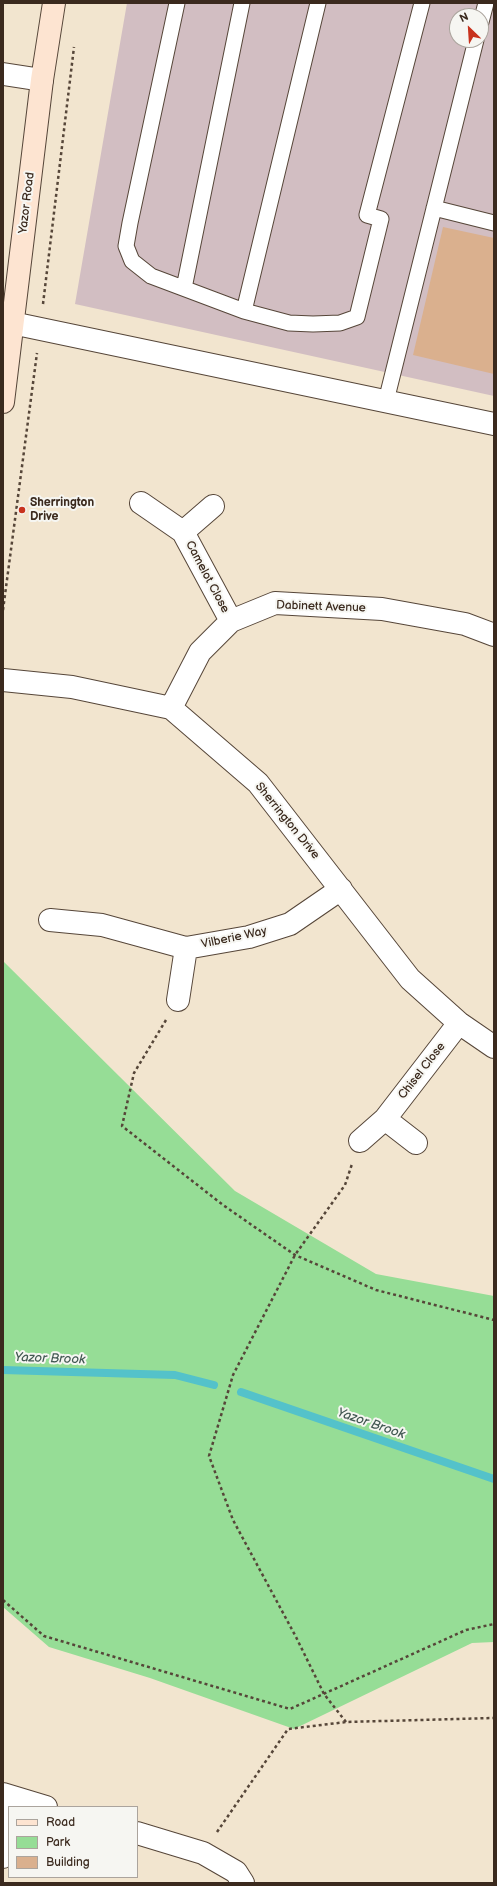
<!DOCTYPE html>
<style>
body{margin:0}
#map{position:relative;width:497px;height:1886px;overflow:hidden;background:#f2e5cf;font-family:"Balsamiq Sans",sans-serif}
canvas{display:block}
.frame{position:absolute;inset:0;border:4px solid #3b2a1e;pointer-events:none}
.legend{position:absolute;left:8px;top:1806px;width:130px;height:72px;box-sizing:border-box;background:#f6f6f2;border:1px solid #aba49d;margin:0;padding:5px 7px;list-style:none;font-size:12px;color:#3b2a1e}
.legend li{display:flex;align-items:center;gap:8px;height:20px}
.legend b{width:20px;border:1px solid #aba49d}
.north{position:absolute;left:449px;top:8px;width:40px;height:40px;box-sizing:border-box;background:#f6f6f2;border:1px solid #aba49d;border-radius:50%;rotate:335deg;font-size:11px;font-weight:700;line-height:16px;text-align:center;color:#3b2a1e}
.north::after{content:'';display:block;margin:auto;width:14px;height:18px;background:#c8321e;clip-path:polygon(50% 0,100% 100%,50% 72%,0 100%)}
</style>
<div id="map">
<canvas width="497" height="1886"></canvas>
<div class="frame"></div>
<ul class="legend">
<li><b style="height:5px;background:#fde4d1"></b>Road</li>
<li><b style="height:11px;background:#96dd96"></b>Park</li>
<li><b style="height:11px;background:#dab08e"></b>Building</li>
</ul>
<div class="north">N</div>
</div>
<script>
const context = document.querySelector('canvas').getContext('2d');
context.lineJoin = 'round';
function fill(path, color) {
  context.fillStyle = color;
  context.fill(path, 'evenodd');
}
function shape(rows) {
  const path = new Path2D();
  for (const r of rows) {
    path.moveTo(r[0], r[1]);
    for (let i = 2; i < r.length; i += 2) path.lineTo(r[i], r[i + 1]);
  }
  return path;
}
function strokePath(path, color, width, dash) {
  context.strokeStyle = color;
  context.lineWidth = width;
  context.lineCap = dash ? 'butt' : 'round';
  context.setLineDash(dash || []);
  context.stroke(path);
}
function write(font, color, halo, rows, align = 'center') {
  context.font = font + ' "Balsamiq Sans",sans-serif';
  context.lineWidth = 4;
  context.setLineDash([]);
  context.textBaseline = 'middle';
  context.strokeStyle = halo;
  context.fillStyle = color;
  for (const [text, x, y, turn = 0] of rows) {
    context.save();
    context.translate(x, y);
    context.rotate((+turn || 0) * Math.PI / 180);
    context.textAlign = isNaN(turn) ? turn : align;
    if (halo) context.strokeText(text, 0, 0);
    context.fillText(text, 0, 0);
    context.restore();
  }
}
fill(shape([
 [127,3,494,3,494,396,75,304],
 [457,16,481,16,481,40,457,40]
]), '#d2bec2');
fill(shape([
 [3,961,235,1191,376,1274,494,1296,494,1642,472,1643,294,1729,150,1678,49,1647,3,1607]
]), '#96dd96');
strokePath(shape([
 [3,1370,175,1375,214,1385],
 [241,1392,494,1479]
]), '#54c2ca', 8);
fill(shape([
 [443,227,494,238,494,374,413,355]
]), '#dab08e');
const lane = shape([
 [177,3,130,223,126,246,132,261,151,276,244,311,289,323,313,324,340,323,357,317,381,219,367,215,422,3],
 [481,22,486,3],
 [434,208,494,223],
 [184,288,242,3],
 [244,311,318,3],
 [386,401,476,40]
]);
const street = shape([
 [3,74,42,80],
 [12,323,494,424],
 [141,503,183,532,231,621],
 [183,532,213,506],
 [3,680,72,687,171,708,258,783,410,979,459,1023,494,1047],
 [171,708,200,652,231,621,275,603,382,609,465,624,494,635],
 [50,920,102,925,186,948,249,937,290,924,341,889],
 [178,1000,186,948],
 [385,1119,416,1143],
 [360,1141,385,1119,459,1023],
 [3,1794,46,1807],
 [137,1833,203,1853,236,1872,243,1883],
 [3,1857,9,1813]
]);
const secondary = shape([
 [3,402,42,80,54,3]
]);
strokePath(lane, '#564639', 17);
strokePath(street, '#564639', 24);
strokePath(secondary, '#564639', 24);
strokePath(shape([
 [43,304,74,47],
 [3,610,37,353],
 [166,1020,134,1073,122,1126,223,1205,295,1255,376,1290,494,1320],
 [3,1600,44,1636,290,1709,466,1630,494,1624],
 [346,1722,324,1694,296,1637,233,1520,209,1456,233,1375,295,1255,345,1185,352,1164],
 [217,1832,288,1729,346,1722,494,1718]
]), '#564639', 2.5, [3, 3]);
strokePath(lane, '#fff', 15);
strokePath(street, '#fff', 22);
strokePath(secondary, '#fde4d1', 22);
for (const [x, y, r, color] of [
 [22,510,4,"#c8321e"]
]) {
  const dot = new Path2D();
  dot.arc(x, y, r, 0, 2 * Math.PI);
  context.fillStyle = color;
  context.fill(dot);
  strokePath(dot, '#f6f6f2', 1.5);
}
write('12px', '#3b2a1e', '#f6f6f2', [
 ["Yazor Road",27,203,-83],
 ["Camelot Close",207,577,62],
 ["Dabinett Avenue",321,607,2],
 ["Sherrington Drive",287,821,51],
 ["Vilberie Way",234,938,-12],
 ["Chisel Close",422,1071,-52]
]);
write('bold 12px', '#3b2a1e', '#f6f6f2', [
 ["Sherrington",30,503],
 ["Drive",30,517]
], 'left');
write('italic 13px', '#425852', '#f6f6f2', [
 ["Yazor Brook",50,1359,2],
 ["Yazor Brook",371,1424,19]
]);
</script>
